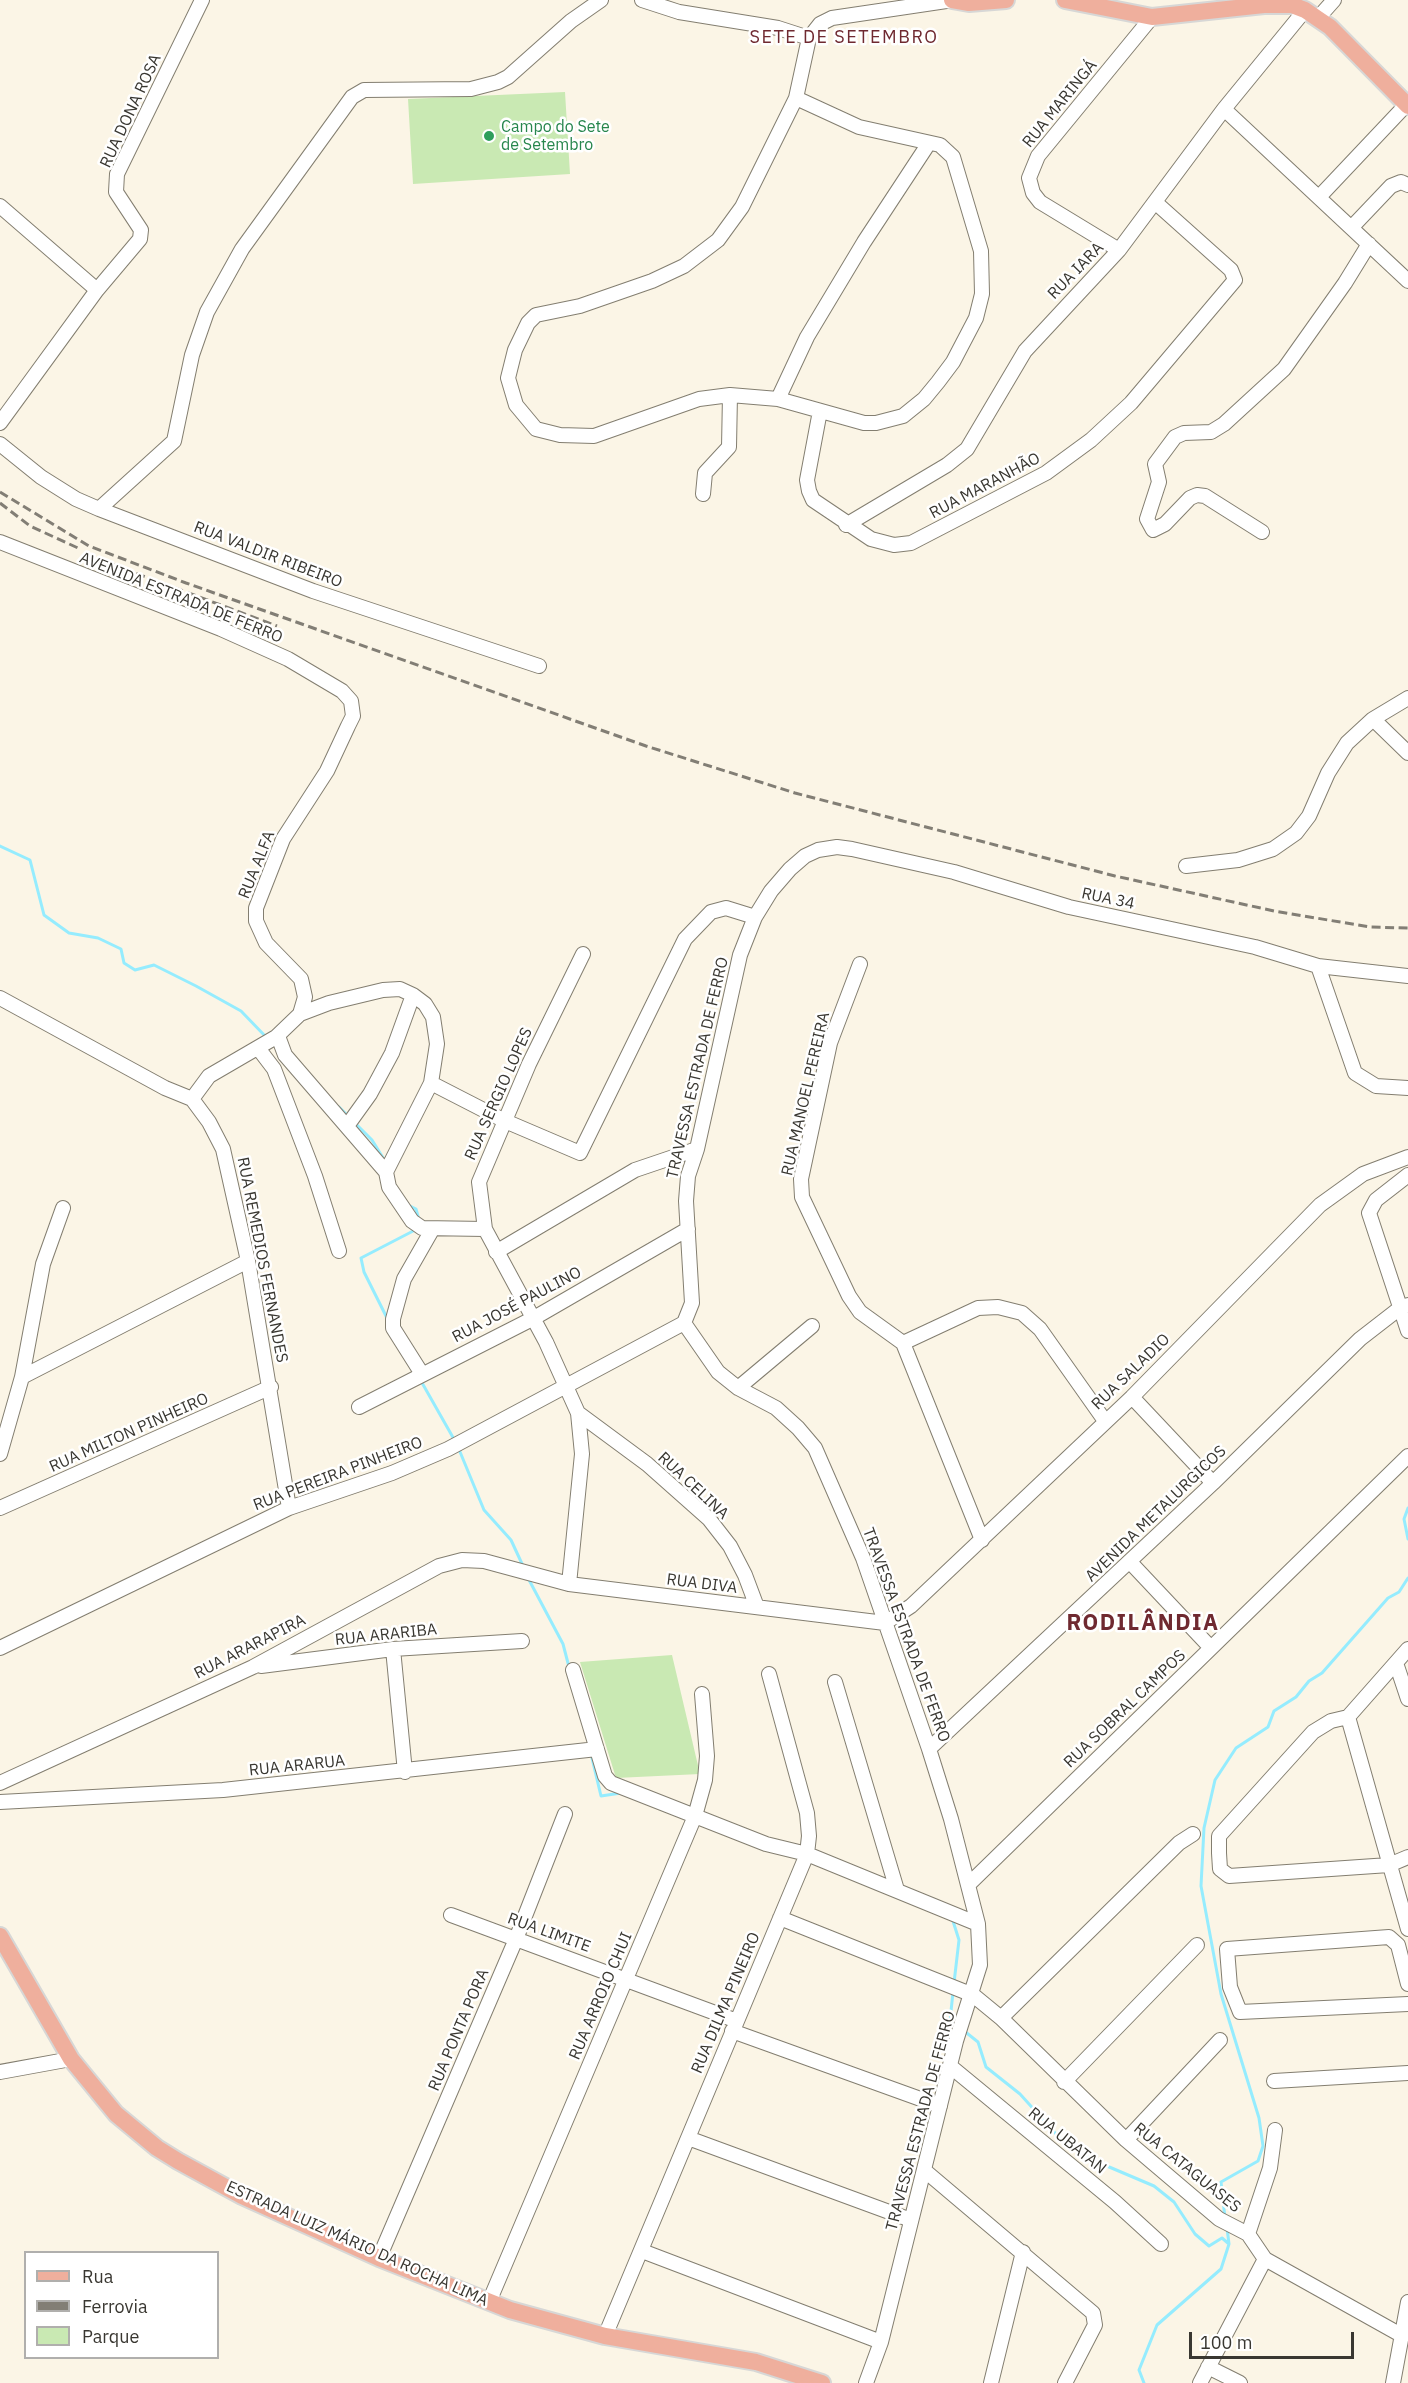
<!DOCTYPE html>
<meta charset="utf-8">
<style>
body{margin:0}
#map{position:relative;width:1408px;height:2383px;overflow:hidden;background:#fbf5e6;font-family:"IBM Plex Sans",sans-serif}
canvas{display:block}
.legend{position:absolute;left:24px;top:2251px;width:195px;height:108px;box-sizing:border-box;background:#fff;border:2px solid #b0afad;margin:0;padding:8px 10px;list-style:none;font-size:18px;color:#393731}
.legend li{display:flex;align-items:center;gap:12px;height:30px}
.legend b{width:30px;border:2px solid #b0afad}
.scale{position:absolute;left:1189px;top:2332px;width:165px;height:27px;box-sizing:border-box;border:3px solid #393731;border-top:0;padding-left:8px;font-size:18px;line-height:21px;white-space:nowrap;color:#393731;-webkit-text-stroke:4px #fff;paint-order:stroke}
</style>
<div id="map">
<canvas width="1408" height="2383"></canvas>
<ul class="legend">
<li><b style="height:8px;background:#efaf9d"></b>Rua</li>
<li><b style="height:8px;background:#827e75"></b>Ferrovia</li>
<li><b style="height:16px;background:#c9e9b3"></b>Parque</li>
</ul>
<div class="scale">100 m</div>
</div>
<script>
const context = document.querySelector('canvas').getContext('2d');
context.lineJoin = 'round';
function fill(path, color) {
  context.fillStyle = color;
  context.fill(path, 'evenodd');
}
function shape(rows) {
  const path = new Path2D();
  for (const r of rows) {
    path.moveTo(r[0], r[1]);
    for (let i = 2; i < r.length; i += 2) path.lineTo(r[i], r[i + 1]);
  }
  return path;
}
function strokePath(path, color, width, dash) {
  context.strokeStyle = color;
  context.lineWidth = width;
  context.lineCap = dash ? 'butt' : 'round';
  context.setLineDash(dash || []);
  context.stroke(path);
}
function write(font, color, halo, rows, align = 'center') {
  context.font = font + ' "IBM Plex Sans",sans-serif';
  context.lineWidth = 5;
  context.setLineDash([]);
  context.textBaseline = 'middle';
  context.strokeStyle = halo;
  context.fillStyle = color;
  for (const [text, x, y, turn = 0] of rows) {
    context.save();
    context.translate(x, y);
    context.rotate((+turn || 0) * Math.PI / 180);
    context.textAlign = isNaN(turn) ? turn : align;
    if (halo) context.strokeText(text, 0, 0);
    context.fillText(text, 0, 0);
    context.restore();
  }
}
fill(shape([
 [565,92,570,174,413,184,408,99],
 [672,1655,700,1774,616,1778,580,1662]
]), '#c9e9b3');
strokePath(shape([
 [0,846,30,860,44,915,69,933,98,938,121,949,124,963,135,970,154,965,196,986,241,1011,267,1038],
 [339,1107,349,1117],
 [354,1122,372,1140,385,1161],
 [408,1205,416,1209,419,1220],
 [388,1320,364,1272,361,1258,417,1229],
 [421,1381,455,1441],
 [458,1447,484,1510,511,1540,523,1566],
 [1408,1508,1404,1519,1408,1539],
 [528,1578,563,1644,569,1667],
 [591,1754,601,1796,621,1793],
 [952,1918,959,1940,954,1983],
 [953,1992,950,2021,957,2026],
 [963,2030,978,2042,986,2067,1020,2094,1065,2144,1088,2158,1154,2186,1174,2202,1195,2234,1209,2246,1222,2238,1229,2244],
 [1225,2218,1221,2182,1258,2161,1263,2146,1259,2118,1221,1994,1201,1886,1204,1828,1215,1780,1236,1748,1268,1727,1274,1711,1296,1697,1309,1681,1322,1673,1388,1598,1399,1592,1408,1578],
 [1144,2383,1139,2370,1157,2325,1221,2269,1229,2244,1227,2228]
]), '#95ecfe', 3);
const minor = shape([
 [642,0,679,12,778,28,809,38,820,24,832,18,953,0],
 [1318,18,1334,0],
 [796,98,859,127,940,145,953,157,981,251,982,294,976,318,953,362,938,382,924,399,903,416,876,423,864,423,778,399,730,395,699,399,594,436,560,435,536,429,516,405,508,378,515,350,528,323,536,315,580,306,652,281,684,266,718,240,742,207,796,98,809,38],
 [1224,109,1408,281],
 [1320,196,1406,105],
 [0,206,97,290],
 [1352,227,1391,186,1401,182,1408,185],
 [1119,250,1040,202,1033,193,1029,178,1038,156,1152,17],
 [778,399,807,337,864,242,929,143],
 [820,411,807,480,809,491,813,500,871,539,894,545,911,543,1046,473,1091,440,1131,403,1235,280,1231,270,1155,202],
 [0,423,97,290,140,239,141,230,116,192,117,174,202,0],
 [0,444,41,477,76,499,99,509,313,591,539,666],
 [703,494,705,473,729,447,730,395],
 [99,509,174,441,192,355,207,312,242,249,352,97,364,90,471,89,498,82,508,77,571,21,601,0],
 [846,525,947,465,967,449,1025,351,1119,250,1224,109,1305,10],
 [1262,532,1205,496,1197,495,1190,498,1165,524,1153,530,1147,519,1159,482,1155,464,1175,437,1184,433,1211,432,1224,424,1284,369,1345,283,1369,244],
 [0,542,221,629,288,659,342,691,351,701,353,716,348,726,327,771,283,839,256,908,256,921,266,943,301,979,305,997,300,1014],
 [1373,719,1408,753],
 [1186,866,1238,860,1273,849,1296,833,1309,816,1328,773,1347,743,1373,719,1408,698],
 [860,964,830,1043,801,1179,802,1197,849,1296,860,1312,903,1343],
 [1318,966,1408,976],
 [0,998,165,1088,192,1099,209,1122,223,1149,248,1261,289,1508],
 [278,1036,285,1055,386,1172],
 [258,1048,274,1069,315,1176,339,1251],
 [431,1083,505,1121,580,1153,685,939,711,912,726,908,755,917],
 [192,1099,209,1076,276,1037,300,1014,329,1003,383,990,400,989,413,995,425,1004,433,1017,437,1044,431,1083,386,1172,389,1187,412,1221,422,1228,485,1229],
 [347,1126,370,1094,392,1053,413,995],
 [1408,1175,1376,1200,1369,1213,1408,1331],
 [496,1252,635,1170,697,1149],
 [684,1323,692,1303,686,1201,688,1176,697,1149,740,955,755,917,771,891,790,869,805,856,818,850,837,847,852,849,954,872,1069,907,1255,947,1318,966,1355,1073,1376,1086,1408,1088],
 [684,1323,718,1372,738,1388,776,1408,798,1428,815,1448,863,1558,929,1749,951,1819,978,1924,980,1965,956,2041,881,2342,866,2383],
 [903,1343,978,1308,998,1307,1022,1313,1040,1329,1105,1421],
 [903,1343,982,1540],
 [422,1374,393,1328,393,1319,404,1279,432,1230],
 [22,1377,248,1261],
 [738,1388,812,1326],
 [1132,1397,1213,1483],
 [359,1407,534,1318,688,1229],
 [578,1413,647,1464,709,1519,730,1546,745,1575,757,1607],
 [0,1454,22,1377,43,1264,63,1208],
 [0,1508,271,1387],
 [1130,1562,1211,1648],
 [569,1584,582,1454,578,1413,546,1342,485,1229,479,1182,529,1064,583,954],
 [885,1623,911,1606,1132,1397,1320,1205,1363,1174,1408,1157],
 [0,1648,289,1508,392,1473,448,1449,684,1323],
 [393,1649,405,1772],
 [1408,1649,1348,1717,1331,1721,1313,1732,1219,1836,1219,1853,1220,1869,1229,1876,1389,1865,1408,1857],
 [1396,1663,1408,1699],
 [261,1666,393,1649,522,1641],
 [573,1670,605,1776,611,1783,766,1844,807,1854,978,1924],
 [835,1682,897,1890],
 [1348,1717,1408,1929],
 [929,1749,1213,1483,1360,1339,1400,1308,1408,1305],
 [0,1783,253,1667,439,1566,462,1560,484,1561,569,1584,885,1623],
 [0,1802,223,1790,597,1749],
 [968,1885,1408,1456],
 [451,1915,737,2021],
 [780,1918,973,1995,1001,2018,1126,2140,1219,2219,1248,2234,1265,2259,1401,2335],
 [1408,1984,1398,1945,1389,1937,1227,1949,1230,1987,1240,2012,1408,2004],
 [1001,2018,1179,1843,1193,1834],
 [732,2031,940,2106],
 [950,2066,1115,2202,1161,2244],
 [0,2072,71,2059],
 [1274,2081,1408,2073],
 [1064,2082,1197,1945],
 [688,2138,911,2220],
 [1126,2140,1220,2040],
 [924,2170,1093,2313,1095,2325,1065,2383],
 [1248,2234,1270,2168,1275,2130],
 [642,2251,881,2342],
 [379,2258,516,1939,565,1814],
 [489,2302,695,1816,705,1780,707,1756,702,1694],
 [605,2336,807,1854,809,1836,807,1813,769,1674],
 [1208,2367,1240,2383],
 [991,2383,1023,2252],
 [1200,2383,1265,2259],
 [1393,2383,1408,2302]
]);
const major = shape([
 [952,0,969,3,1006,0],
 [1065,0,1152,17,1264,5,1292,5,1305,10,1330,27,1408,106],
 [0,1936,71,2059,116,2114,157,2148,178,2161,242,2196,379,2258,510,2310,605,2336,756,2362,822,2383]
]);
strokePath(minor, '#837e70', 16);
strokePath(major, '#d7d7d6', 20);
strokePath(minor, '#fff', 14);
strokePath(major, '#efaf9d', 16);
strokePath(shape([
 [0,492,89,546,186,583,646,746,795,793,1115,876,1274,911,1370,927,1408,928],
 [0,503,30,526,78,548],
 [111,564,277,626]
]), '#827e75', 3, [9, 4.5]);
for (const [x, y, r, color] of [
 [489,136,6,"#2e9e5b"]
]) {
  const dot = new Path2D();
  dot.arc(x, y, r, 0, 2 * Math.PI);
  context.fillStyle = color;
  context.fill(dot);
  strokePath(dot, '#fff', 2);
}
write('16px', '#393731', '#fff', [
 ["RUA MARINGÁ",1060,104,-51],
 ["RUA DONA ROSA",131,111,-65],
 ["RUA IARA",1076,271,-46],
 ["RUA MARANHÃO",985,486,-28],
 ["RUA VALDIR RIBEIRO",268,555,21],
 ["AVENIDA ESTRADA DE FERRO",181,598,22],
 ["RUA ALFA",257,865,-68],
 ["RUA 34",1108,899,12],
 ["TRAVESSA ESTRADA DE FERRO",698,1068,-77],
 ["RUA SERGIO LOPES",499,1094,-66],
 ["RUA MANOEL PEREIRA",806,1094,-77],
 ["RUA REMEDIOS FERNANDES",262,1260,79],
 ["RUA JOSÉ PAULINO",517,1305,-28],
 ["RUA SALADIO",1131,1372,-44],
 ["RUA MILTON PINHEIRO",129,1433,-24],
 ["RUA PEREIRA PINHEIRO",338,1474,-21],
 ["RUA CELINA",693,1486,43],
 ["AVENIDA METALURGICOS",1156,1514,-44],
 ["RUA DIVA",702,1584,7],
 ["RUA ARARIBA",386,1635,-6],
 ["TRAVESSA ESTRADA DE FERRO",906,1635,70],
 ["RUA ARARAPIRA",250,1647,-27],
 ["RUA SOBRAL CAMPOS",1125,1709,-44],
 ["RUA ARARUA",297,1766,-6],
 ["RUA LIMITE",549,1933,20],
 ["RUA ARROIO CHUI",601,1996,-67],
 ["RUA DILMA PINEIRO",726,2003,-67],
 ["RUA PONTA PORA",459,2030,-67],
 ["TRAVESSA ESTRADA DE FERRO",921,2121,-75],
 ["RUA UBATAN",1067,2141,39],
 ["RUA CATAGUASES",1187,2168,39],
 ["ESTRADA LUIZ MÁRIO DA ROCHA LIMA",357,2244,24]
]);
write('16px', '#27864d', '#fff', [
 ["Campo do Sete",501,127],
 ["de Setembro",501,145]
], 'left');
context.letterSpacing = '1.5px';
write('18px', '#6f2930', '#fff', [
 ["SETE DE SETEMBRO",844,38]
]);
context.letterSpacing = '0px';
context.letterSpacing = '1.5px';
write('bold 22px', '#6f2930', '#fff', [
 ["RODILÂNDIA",1143,1624]
]);
context.letterSpacing = '0px';
</script>
